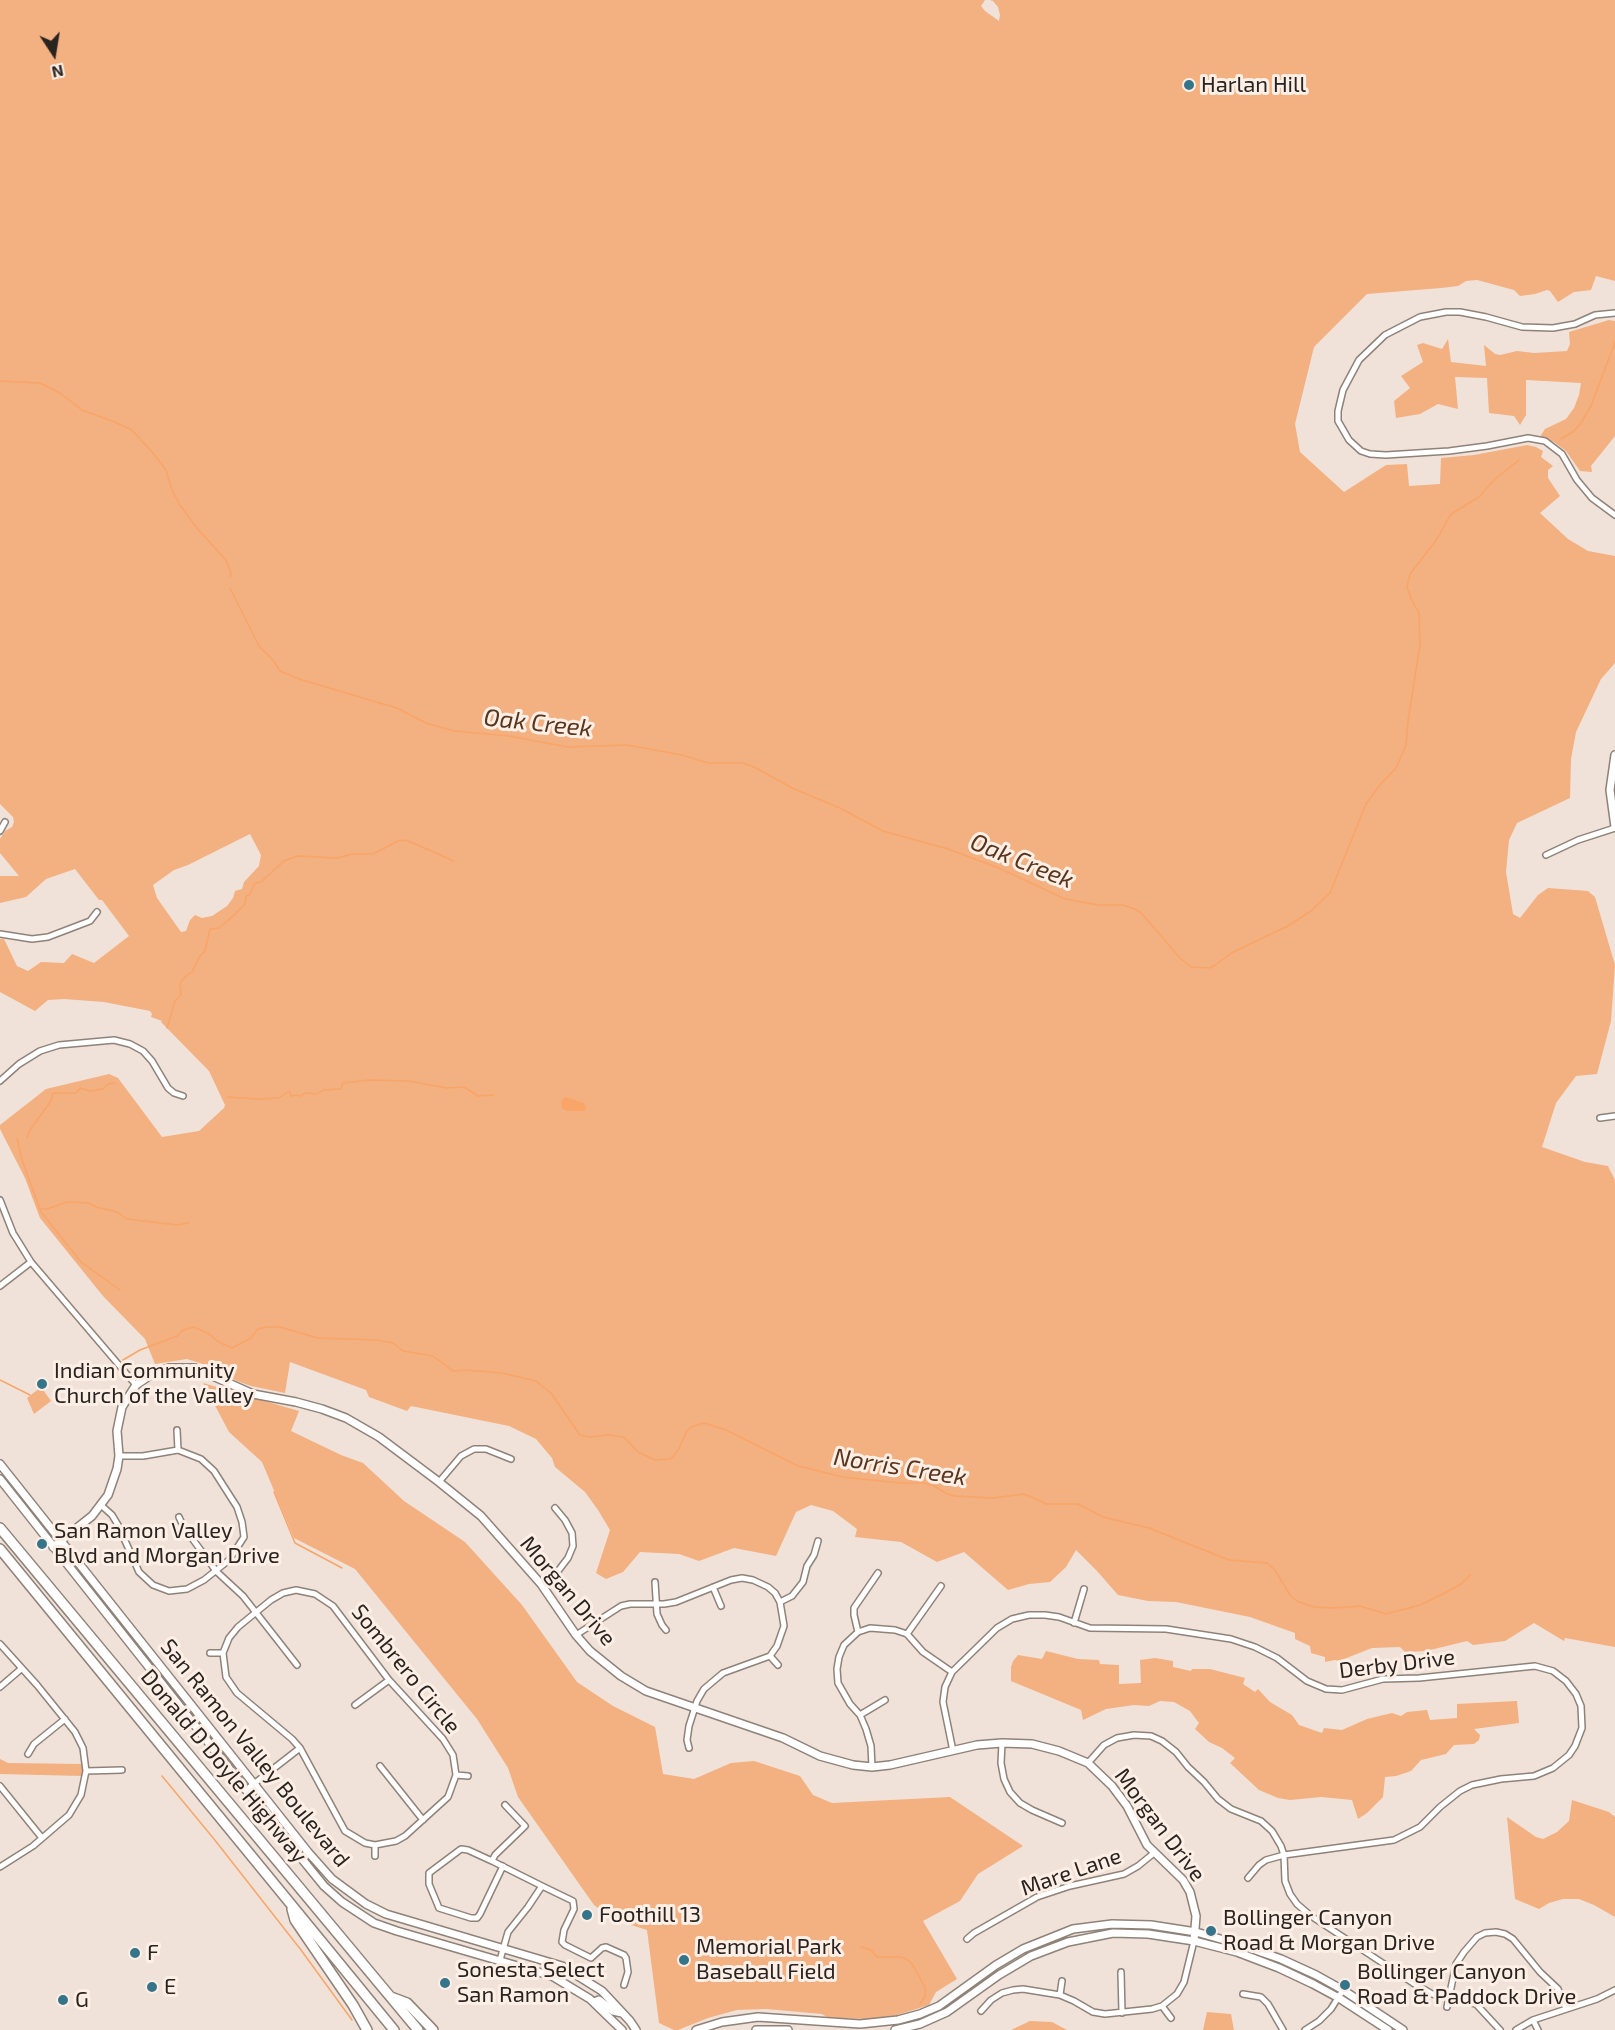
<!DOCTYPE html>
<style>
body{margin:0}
#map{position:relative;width:1615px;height:2030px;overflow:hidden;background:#f0e2d8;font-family:"Exo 2",sans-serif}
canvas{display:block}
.north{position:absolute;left:24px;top:24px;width:60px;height:60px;-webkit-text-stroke:4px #fdefe5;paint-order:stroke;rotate:168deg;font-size:16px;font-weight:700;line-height:24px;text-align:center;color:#2a2421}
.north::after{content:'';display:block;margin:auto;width:21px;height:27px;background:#2a2421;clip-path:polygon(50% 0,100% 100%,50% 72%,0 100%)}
</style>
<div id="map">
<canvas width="1615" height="2030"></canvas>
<div class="north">N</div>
</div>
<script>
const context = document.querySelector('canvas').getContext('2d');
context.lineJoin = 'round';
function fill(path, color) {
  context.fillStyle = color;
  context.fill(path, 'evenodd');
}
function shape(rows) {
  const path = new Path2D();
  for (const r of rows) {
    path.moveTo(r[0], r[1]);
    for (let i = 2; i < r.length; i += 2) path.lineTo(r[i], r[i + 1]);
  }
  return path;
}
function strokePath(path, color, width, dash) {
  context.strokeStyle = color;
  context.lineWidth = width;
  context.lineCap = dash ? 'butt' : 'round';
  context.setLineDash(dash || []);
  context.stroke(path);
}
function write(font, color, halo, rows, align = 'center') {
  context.font = font + ' "Exo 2",sans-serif';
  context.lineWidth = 6;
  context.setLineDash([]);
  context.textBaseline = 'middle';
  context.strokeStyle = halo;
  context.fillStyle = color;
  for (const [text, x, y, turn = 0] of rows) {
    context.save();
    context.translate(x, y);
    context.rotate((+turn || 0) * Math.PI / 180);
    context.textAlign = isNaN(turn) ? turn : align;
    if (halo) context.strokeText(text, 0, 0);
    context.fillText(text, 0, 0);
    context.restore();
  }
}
fill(shape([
 [0,0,985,0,981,6,985,11,999,21,1000,15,998,7,993,1,990,0,1615,0,1615,281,1596,276,1591,290,1574,292,1558,302,1550,291,1547,290,1535,294,1520,296,1514,290,1477,280,1466,281,1458,286,1441,288,1367,294,1314,347,1295,424,1300,452,1344,492,1386,465,1407,464,1409,486,1440,484,1441,458,1474,455,1527,445,1536,447,1543,451,1541,457,1553,466,1548,470,1548,478,1560,496,1540,513,1568,539,1588,551,1615,556,1615,663,1601,679,1576,732,1571,759,1570,798,1517,823,1509,840,1506,872,1513,914,1520,918,1538,895,1548,888,1588,891,1595,897,1615,965,1611,1021,1597,1074,1576,1076,1556,1103,1542,1147,1585,1162,1608,1166,1615,1180,1615,1647,1565,1638,1564,1641,1534,1623,1505,1641,1473,1645,1467,1641,1426,1651,1405,1652,1400,1647,1372,1648,1339,1661,1335,1660,1325,1662,1325,1657,1311,1653,1310,1646,1295,1639,1295,1633,1250,1617,1176,1602,1148,1601,1118,1595,1097,1571,1076,1550,1066,1567,1050,1582,1029,1584,1008,1590,964,1552,937,1562,901,1542,855,1537,857,1529,833,1511,811,1505,796,1512,776,1556,734,1548,699,1561,679,1554,640,1552,623,1572,606,1579,596,1573,610,1530,598,1510,585,1492,555,1467,552,1458,536,1439,509,1426,411,1406,407,1411,369,1397,366,1390,290,1362,285,1393,251,1386,237,1381,209,1366,187,1359,155,1364,145,1339,103,1296,40,1218,25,1178,0,1129,0,1125,46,1089,109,1074,118,1078,162,1137,199,1131,224,1108,225,1105,209,1071,161,1022,162,1021,151,1017,152,1014,150,1011,104,1002,64,999,48,1000,35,1011,0,992,0,939,4,939,17,966,28,971,41,962,64,963,72,954,94,963,129,936,102,900,99,900,75,869,46,879,26,897,0,903,0,876,19,876,0,853,0,839,5,831,12,827,14,822,13,817,0,804],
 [250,834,261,855,259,866,244,882,242,889,235,891,233,898,227,906,212,916,202,918,195,915,190,920,186,931,181,932,157,898,153,885,174,870,188,865],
 [1609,320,1615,321,1615,436,1591,466,1592,472,1580,471,1566,451,1554,442,1540,437,1545,429,1566,419,1574,408,1579,395,1581,383,1526,380,1526,415,1520,425,1514,416,1489,413,1487,378,1455,377,1458,409,1438,404,1420,414,1396,418,1394,401,1410,388,1401,376,1423,362,1417,345,1423,343,1442,349,1448,339,1451,362,1486,366,1484,345,1495,354,1500,355,1517,351,1534,353,1567,351,1570,344,1569,332],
 [203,1383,299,1411,291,1431,341,1455,363,1463,404,1501,465,1542,522,1605,577,1682,613,1706,655,1727,663,1774,694,1779,731,1763,754,1761,800,1776,813,1795,832,1803,950,1797,1023,1846,978,1874,960,1901,923,1921,957,1979,936,1992,929,2005,897,2015,869,2019,839,2018,827,2017,822,2014,766,2009,737,2010,708,2018,678,2030,674,2030,659,2023,647,1930,615,1920,594,1905,518,1797,508,1768,477,1719,355,1569,294,1538,262,1462,229,1432],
 [41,1387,51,1401,34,1414,27,1398],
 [1046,1651,1078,1659,1099,1660,1100,1664,1119,1665,1119,1684,1141,1683,1140,1660,1155,1658,1173,1661,1173,1667,1191,1671,1192,1669,1210,1669,1245,1678,1243,1684,1255,1692,1258,1689,1270,1702,1292,1715,1299,1725,1322,1733,1324,1728,1342,1730,1367,1719,1392,1713,1401,1716,1407,1712,1427,1710,1430,1720,1457,1718,1457,1704,1517,1701,1519,1723,1474,1729,1480,1735,1479,1740,1474,1744,1454,1745,1446,1754,1421,1760,1411,1771,1396,1776,1385,1777,1383,1797,1367,1813,1358,1819,1352,1800,1321,1797,1290,1800,1278,1798,1259,1790,1230,1763,1235,1758,1222,1748,1209,1742,1195,1729,1199,1723,1190,1711,1174,1702,1160,1701,1149,1706,1134,1705,1106,1709,1083,1720,1081,1710,1011,1681,1011,1667,1013,1661,1018,1655,1042,1659],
 [0,1759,8,1763,82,1764,82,1776,0,1774],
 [1572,1800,1609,1812,1615,1817,1615,1917,1594,1905,1579,1899,1563,1899,1549,1903,1539,1909,1515,1899,1507,1817,1536,1837,1543,1839,1557,1832,1569,1821],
 [1207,2012,1231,2014,1234,2030,1203,2030],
 [1030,2021,1052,2022,1067,2030,1011,2030]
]), '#f3b080');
fill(shape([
 [565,1097,584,1103,586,1107,585,1111,567,1111,562,1108,561,1102]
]), '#f9a567');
strokePath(shape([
 [0,381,40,383,60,393,82,410,115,422,132,430,153,453,166,470,172,490,180,505,196,527,226,560,231,573,230,577],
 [1561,439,1574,431,1581,423,1591,406,1615,342],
 [230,588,259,646,273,660,280,671,302,680,397,708,426,723,454,731,509,736,568,747,627,745,682,755,708,763,743,763,754,767,792,788,840,808,883,831,948,849,999,868,1065,899,1098,905,1123,905,1137,910,1143,915,1180,958,1191,967,1209,968,1215,965,1233,952,1286,927,1311,911,1330,893,1366,804,1379,786,1396,768,1406,745,1408,721,1420,645,1419,613,1412,601,1407,587,1410,574,1437,539,1451,514,1479,497,1495,479,1519,460],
 [167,1028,175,1001,181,995,180,984,185,977,192,972,200,956,205,951,210,929,219,928,234,915,245,904,246,896,250,894,255,883,261,882,284,861,297,856,337,858,352,854,373,854,398,841,406,840,454,861],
 [227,1097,256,1099,279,1098,289,1091,292,1097,294,1095,301,1096,305,1093,317,1094,323,1090,341,1089,343,1083,370,1080,409,1081,447,1088,464,1087,478,1096,494,1095],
 [17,1138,22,1160,41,1212,81,1262,120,1290],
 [27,1138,30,1130,51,1101,53,1093,76,1093,80,1088,90,1091,103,1089,108,1084,115,1083],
 [39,1209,47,1209,67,1202,89,1203,96,1207,117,1212,127,1219,178,1225,188,1223],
 [123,1360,140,1350,177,1336,183,1330,194,1327,209,1334,217,1341,232,1348,251,1338,258,1329,266,1327,280,1327,318,1338,376,1340,393,1343,403,1351,433,1356,453,1371,466,1370,502,1373,536,1381,551,1393,580,1435,590,1437,609,1435,624,1437,638,1452,655,1460,671,1459,678,1450,687,1431,691,1427,704,1423,726,1430,798,1466,843,1477,901,1483,924,1483,934,1486,947,1494,955,1496,993,1498,1024,1494,1047,1504,1078,1504,1103,1517,1149,1528,1229,1560,1267,1563,1275,1570,1290,1595,1297,1601,1314,1607,1332,1608,1360,1606,1386,1614,1420,1605,1441,1595,1461,1584,1470,1575],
 [0,1380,30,1395],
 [274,1492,295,1543,342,1568],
 [162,1776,214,1839,301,1950,352,2020],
 [861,1947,871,1950,877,1957,898,1957,905,1958,912,1964,925,1987,925,1996,920,2004]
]), '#f9a567', 1.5);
const street = shape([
 [1615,313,1595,315,1575,324,1553,328,1522,327,1486,317,1460,312,1446,312,1420,317,1385,335,1359,360,1343,390,1338,411,1338,421,1349,440,1361,451,1370,454,1386,455,1449,451,1487,446,1528,438,1545,441,1562,454,1577,480,1592,498,1615,515],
 [0,831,5,822],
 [1546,855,1578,840,1615,828],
 [0,934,32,939,48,937,90,921,97,912],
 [0,1081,19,1064,40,1051,59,1045,114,1040,130,1044,143,1051,152,1061,168,1088,174,1093,183,1096],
 [1600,1118,1615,1116],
 [0,1200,13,1233,31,1262,136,1385],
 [0,1286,31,1262],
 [177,1430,178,1450],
 [439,1482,461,1456,474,1449,486,1449,511,1459],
 [102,1506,112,1515,118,1525,139,1572,153,1585,169,1591,187,1589,204,1580,229,1560,244,1537,242,1522,237,1507,214,1471,201,1459,178,1450,143,1456,119,1456],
 [179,1517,183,1526,216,1571,243,1596,297,1665],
 [655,1582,657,1614,662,1625,666,1630],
 [541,1584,558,1571,568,1558,573,1546,572,1533,565,1520,555,1508],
 [713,1587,721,1606],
 [296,1590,315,1594,333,1606,389,1680,443,1739,453,1755,456,1775,448,1797,405,1836,396,1841,375,1845,365,1843,345,1831,300,1748,292,1739,237,1693,226,1677,223,1653,229,1638,238,1627,271,1600,283,1593,296,1590],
 [780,1602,792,1596,803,1582,807,1566,814,1555,818,1541],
 [1074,1623,1084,1589],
 [858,1632,854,1615,854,1608,878,1573],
 [907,1634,941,1586],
 [576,1635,621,1606,630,1604,664,1604,676,1602,731,1580,742,1578,753,1580,768,1587,775,1593,780,1602,784,1626,777,1646,770,1656,723,1673,704,1689,697,1701,689,1726,687,1740,689,1748],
 [0,1644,37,1685,75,1732,83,1748,86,1771,81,1795,69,1815,33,1846,0,1867],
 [210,1653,223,1653],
 [770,1656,778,1665],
 [0,1687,21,1669],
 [355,1705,389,1680],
 [860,1715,885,1700],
 [1002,1743,1001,1763,1004,1779,1010,1792,1020,1803,1032,1810,1062,1823],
 [953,1751,943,1702,945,1687,952,1672,997,1628,1012,1619,1029,1615,1045,1615,1059,1617,1090,1628,1166,1629,1231,1639,1255,1647,1277,1658,1307,1681,1326,1689,1342,1690,1383,1679,1419,1678,1535,1666,1553,1671,1566,1681,1576,1694,1581,1706,1582,1728,1575,1746,1569,1755,1553,1768,1534,1776,1501,1779,1472,1785,1460,1791,1440,1807,1420,1827,1394,1840,1284,1855,1266,1860,1259,1865,1248,1878],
 [28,1754,34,1744,65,1719],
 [1088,1763,1104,1745,1117,1738,1134,1735,1151,1736,1162,1741,1176,1752,1188,1767,1204,1782,1218,1799,1231,1809,1261,1821,1272,1831,1281,1846,1284,1855,1285,1881,1290,1894,1297,1904,1311,1916,1413,1983,1432,1994,1476,2004,1500,2030],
 [380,1766,423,1820],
 [872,1767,871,1746,866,1729,860,1715,850,1704,838,1683,837,1669,839,1657,844,1645,858,1632,870,1628,895,1630,907,1634,923,1652,952,1672],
 [86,1771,122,1770],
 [456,1775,468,1776],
 [0,1786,42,1838],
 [246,1790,300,1748],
 [375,1856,375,1845],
 [492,1861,495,1855,525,1826,505,1805],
 [503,1866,480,1914,477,1918,471,1918,439,1908,429,1884,429,1873,461,1849,468,1850,492,1861,542,1886],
 [967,1939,974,1933,1037,1897,1070,1886,1124,1874,1138,1866,1154,1853],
 [500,1960,508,1932,528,1907,542,1886,573,1901,574,1909,564,1930,562,1942,565,1945,591,1958,602,1948,606,1947,624,1955,626,1958,628,1972,624,1985],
 [1121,1972,1122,2013],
 [1243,1994,1261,1997,1268,2004,1283,2030],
 [1060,1995,1062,1981],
 [1162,2006,1171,2018],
 [1447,2007,1456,1964,1464,1952,1477,1937,1485,1933,1496,1932,1505,1934,1513,1939,1540,1972,1558,1989,1566,2009],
 [981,2011,991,2000,1002,1993,1013,1990,1023,1989,1060,1995,1074,2001,1093,2012,1105,2014,1152,2009,1162,2006,1177,1994,1184,1982,1194,1941],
 [1533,2020,1538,2030],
 [1305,2030,1319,2021,1331,2009,1343,1990],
 [1516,2030,1533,2020,1597,1999,1615,1990]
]);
const secondary = shape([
 [1615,755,1610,790,1615,827],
 [0,1464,308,1852,332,1879,366,1904,386,1914,562,1966,602,1991,630,2021,636,2030],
 [0,1479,246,1790,324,1886,342,1902,374,1923,397,1931,552,1976,590,1999,622,2030],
 [53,1547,92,1516,108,1495,117,1469,119,1456,117,1431,122,1407,136,1385,152,1374,169,1368,195,1368,253,1394,296,1402,322,1409,346,1418,379,1437,439,1482,481,1516,541,1584,576,1635,590,1651,621,1676,646,1691,783,1738,820,1756,853,1765,872,1767,890,1765,977,1745,1002,1743,1032,1744,1059,1751,1088,1763,1112,1786,1127,1806,1147,1845,1183,1880,1190,1892,1196,1916,1194,1941],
 [594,2002,599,2000,613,2011,622,2013],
 [696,2030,722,2022,758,2017,860,2024,898,2020,920,2014,939,2006,996,1965,1023,1949,1073,1929,1112,1924,1151,1925,1196,1932,1238,1944,1281,1959,1316,1975,1343,1990,1403,2030],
 [756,2030,788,2030],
 [895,2030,920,2024,947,2012,999,1975,1031,1956,1068,1942,1113,1933,1148,1934,1194,1941,1237,1952,1279,1968,1313,1984,1339,1998,1388,2030]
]);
const highway = shape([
 [0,1528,418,2030],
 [0,1549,394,2030],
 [292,1909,295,1920,353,2005,367,2030],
 [391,1997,407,2003,433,2030]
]);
strokePath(street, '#8f8279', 8);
strokePath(secondary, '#8f8279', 10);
strokePath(highway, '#8f8279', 12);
strokePath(street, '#fff', 5);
strokePath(secondary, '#fff', 7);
strokePath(highway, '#fff', 9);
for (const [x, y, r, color] of [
 [1189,85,6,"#367489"],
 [42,1384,6,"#367489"],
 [42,1544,6,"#367489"],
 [587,1915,6,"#367489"],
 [1211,1931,6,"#367489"],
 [135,1953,6,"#367489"],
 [684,1960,6,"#367489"],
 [445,1983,6,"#367489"],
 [1345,1985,6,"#367489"],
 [152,1987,6,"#367489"],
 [63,2000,6,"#367489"]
]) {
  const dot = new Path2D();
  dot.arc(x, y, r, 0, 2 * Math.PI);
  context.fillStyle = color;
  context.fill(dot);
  strokePath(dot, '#fdefe5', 2);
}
write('22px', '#2a2421', '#fdefe5', [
 ["Harlan Hill",1201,85],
 ["Indian Community",54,1371],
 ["Church of the Valley",54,1396],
 ["San Ramon Valley",54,1531],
 ["Blvd and Morgan Drive",54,1556],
 ["Foothill 13",599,1915],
 ["Bollinger Canyon",1223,1918],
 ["Road & Morgan Drive",1223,1943],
 ["Memorial Park",696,1947],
 ["Baseball Field",696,1972],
 ["F",147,1953],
 ["Sonesta Select",457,1970],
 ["San Ramon",457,1995],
 ["Bollinger Canyon",1357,1972],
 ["Road & Paddock Drive",1357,1997],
 ["E",164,1987],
 ["G",75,2000]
], 'left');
write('22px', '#2a2421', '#fdefe5', [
 ["Morgan Drive",568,1591,50],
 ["Derby Drive",1397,1664,-7],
 ["Sombrero Circle",406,1669,51],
 ["San Ramon Valley Boulevard",255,1753,51],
 ["Donald D Doyle Highway",224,1766,50],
 ["Morgan Drive",1160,1825,53],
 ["Mare Lane",1071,1872,-19]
]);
write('italic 24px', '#58351c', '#fdefe5', [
 ["Oak Creek",538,723,6],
 ["Oak Creek",1022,861,22],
 ["Norris Creek",900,1467,9]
]);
</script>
